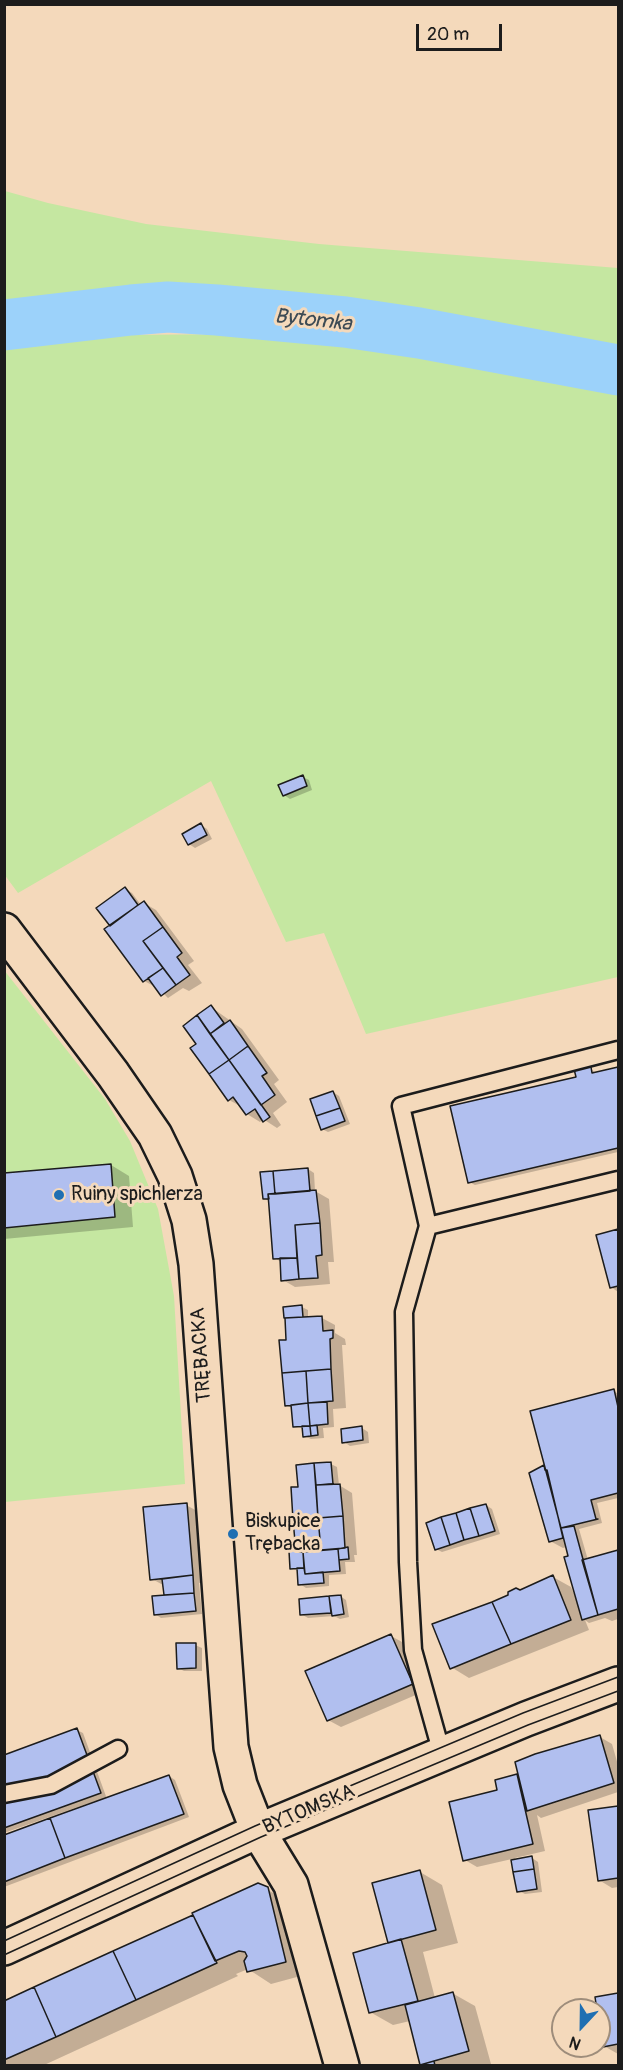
<!DOCTYPE html>
<meta charset="utf-8">
<style>
body{margin:0}
#map{position:relative;width:623px;height:2070px;overflow:hidden;background:#f4d9bb;font-family:Pangolin,sans-serif}
canvas{display:block}
.frame{position:absolute;inset:0;border:6px solid #1c1c1c;pointer-events:none}
.north{position:absolute;left:551px;top:1998px;width:60px;height:60px;box-sizing:border-box;background:#f4d9bb;border:2px solid #9e8d7b;border-radius:50%;rotate:202deg;font-size:16px;font-weight:700;line-height:24px;text-align:center;color:#1c1c1c}
.north::after{content:'';display:block;margin:auto;width:21px;height:27px;background:#1f6fb2;clip-path:polygon(50% 0,100% 100%,50% 72%,0 100%)}
.scale{position:absolute;left:416px;top:24px;width:86px;height:27px;box-sizing:border-box;border:3px solid #1c1c1c;border-top:0;padding-left:8px;font-size:18px;line-height:21px;white-space:nowrap;color:#1c1c1c;-webkit-text-stroke:4px #f4d9bb;paint-order:stroke}
</style>
<div id="map">
<canvas width="623" height="2070"></canvas>
<div class="frame"></div>
<div class="north">N</div>
<div class="scale">20 m</div>
</div>
<script>
const context = document.querySelector('canvas').getContext('2d');
context.lineJoin = 'round';
function fill(path, color) {
  context.fillStyle = color;
  context.fill(path, 'evenodd');
}
function shape(rows) {
  const path = new Path2D();
  for (const r of rows) {
    path.moveTo(r[0], r[1]);
    for (let i = 2; i < r.length; i += 2) path.lineTo(r[i], r[i + 1]);
  }
  return path;
}
function strokePath(path, color, width, dash) {
  context.strokeStyle = color;
  context.lineWidth = width;
  context.lineCap = dash ? 'butt' : 'round';
  context.setLineDash(dash || []);
  context.stroke(path);
}
function write(font, color, halo, rows, align = 'center') {
  context.font = font + ' Pangolin,sans-serif';
  context.lineWidth = 6;
  context.setLineDash([]);
  context.textBaseline = 'middle';
  context.strokeStyle = halo;
  context.fillStyle = color;
  for (const [text, x, y, turn = 0] of rows) {
    context.save();
    context.translate(x, y);
    context.rotate((+turn || 0) * Math.PI / 180);
    context.textAlign = isNaN(turn) ? turn : align;
    if (halo) context.strokeText(text, 0, 0);
    context.fillText(text, 0, 0);
    context.restore();
  }
}
fill(shape([
 [5,191,48,203,146,224,319,244,618,268,618,350,534,334,306,308,161,298,5,315],
 [245,334,361,345,618,387,618,977,366,1034,324,933,286,942,211,781,18,893,4,874,4,346,118,335],
 [4,970,105,1099,130,1141,158,1209,174,1296,185,1484,5,1502]
]), '#c5e7a1');
fill(shape([
 [303,777,309,780,312,790,290,799,284,795],
 [201,825,207,829,212,839,195,848,189,844],
 [126,889,132,893,141,905,144,903,156,910,194,961,188,965,202,983,189,991,183,988,168,998,158,988,144,981,112,926],
 [211,1007,242,1029,279,1080,274,1084,287,1102,273,1113,281,1125,277,1128,263,1119,260,1122,247,1114,242,1107,229,1100,198,1044],
 [590,1068,597,1074,618,1068,618,1152,475,1185,469,1182],
 [333,1092,339,1096,350,1124,328,1132,322,1129],
 [111,1165,129,1176,133,1227,4,1239,4,1175],
 [308,1169,314,1173,315,1191,329,1199,334,1262,328,1262,330,1284,295,1287,283,1280,281,1262,275,1258,271,1202,264,1198],
 [618,1230,618,1292,611,1287,598,1236],
 [302,1307,308,1310,308,1318,322,1318,335,1325,335,1333,345,1339,346,1345,342,1345,346,1408,333,1409,334,1427,323,1428,324,1438,311,1439,304,1436,304,1429,295,1426,293,1408,286,1405,286,1318],
 [614,1391,618,1394,618,1498,597,1503,602,1523,579,1529,588,1560,618,1552,618,1619,612,1621,605,1618,589,1623,585,1620,589,1630,469,1678,451,1667,519,1592,553,1577,571,1587,575,1596,577,1595,567,1547,563,1548,550,1541,531,1474,546,1466],
 [362,1428,368,1432,369,1443,350,1446,344,1442],
 [331,1464,337,1467,339,1485,352,1493,357,1555,354,1555,355,1562,345,1562,346,1574,329,1575,329,1586,306,1588,300,1584,298,1571,291,1568,291,1552,298,1552,300,1488,298,1466],
 [186,1505,199,1512,205,1582,199,1583,202,1614,161,1618,155,1614,166,1596,165,1586,152,1579],
 [486,1505,492,1509,500,1534,442,1552,436,1549],
 [340,1596,346,1600,349,1617,340,1619,334,1616,308,1618,301,1614,301,1600],
 [391,1636,404,1643,425,1691,341,1727,328,1720],
 [195,1645,202,1648,202,1671,184,1671,178,1668],
 [77,1730,83,1733,107,1799,169,1776,175,1780,189,1817,4,1887,4,1837,96,1803,95,1801,4,1833,4,1757],
 [600,1737,612,1744,618,1765,618,1792,541,1818,537,1815,545,1851,515,1858,515,1860,532,1858,538,1862,542,1892,525,1894,519,1891,512,1859,477,1867,465,1860,499,1791,516,1776,520,1778],
 [617,1807,618,1887,612,1888,599,1880],
 [420,1872,442,1885,458,1943,423,1952,435,1998,452,1993,475,2006,491,2064,422,2066,410,2021,393,2025,370,2012,390,1944],
 [258,1885,291,1902,308,1974,271,1984,248,1969,236,1974,238,1976,42,2066,4,2066,4,2002],
 [618,1995,618,2054,604,2046,597,1998]
]), '#0003');
strokePath(shape([
 [4,325,131,310,168,307,217,310,345,322,419,333,618,370]
]), '#9cd2fa', 51);
const building = shape([
 [303,775,307,786,283,796,278,785,303,775],
 [201,823,207,835,188,845,182,834,201,823],
 [125,887,138,905,110,926,96,908,125,887],
 [144,901,163,927,143,941,163,968,143,982,104,929,144,901],
 [163,927,182,953,177,957,190,975,176,985,143,941,163,927],
 [163,968,176,985,161,996,148,978,163,968],
 [211,1005,224,1023,210,1034,197,1015,211,1005],
 [197,1015,229,1060,209,1074,190,1048,196,1044,183,1026,197,1015],
 [230,1020,248,1046,229,1060,210,1034,230,1020],
 [248,1046,267,1073,262,1076,275,1095,261,1105,229,1060,248,1046],
 [229,1060,270,1117,263,1122,255,1109,246,1115,233,1097,228,1101,209,1074,229,1060],
 [585,1065,591,1067,592,1073,618,1067,618,1148,468,1183,450,1106,576,1077,574,1069,585,1065],
 [333,1091,340,1108,316,1116,310,1099,333,1091],
 [340,1108,345,1121,321,1130,316,1116,340,1108],
 [111,1164,115,1217,4,1228,4,1173,111,1164],
 [308,1168,310,1191,275,1194,273,1171,308,1168],
 [273,1171,275,1194,268,1194,269,1199,263,1199,260,1172,273,1171],
 [316,1190,320,1223,295,1225,297,1258,273,1259,268,1194,316,1190],
 [320,1223,322,1255,316,1256,318,1278,299,1279,295,1225,320,1223],
 [618,1229,618,1286,610,1288,596,1235,618,1229],
 [280,1258,297,1258,299,1279,281,1281,280,1258],
 [302,1305,303,1317,284,1318,283,1307,302,1305],
 [322,1316,323,1331,333,1330,333,1338,330,1339,331,1369,282,1373,279,1340,286,1340,285,1318,322,1316],
 [331,1369,333,1401,308,1403,306,1371,331,1369],
 [306,1371,308,1403,285,1406,282,1373,306,1371],
 [614,1389,618,1407,618,1493,591,1500,596,1519,598,1519,561,1528,530,1411,614,1389],
 [327,1402,328,1424,310,1426,308,1403,327,1402],
 [308,1403,310,1426,293,1427,291,1405,308,1403],
 [317,1425,318,1435,311,1436,310,1426,317,1425],
 [302,1426,310,1426,311,1436,303,1437,302,1426],
 [362,1426,363,1440,342,1443,341,1429,362,1426],
 [331,1462,333,1484,316,1485,314,1463,331,1462],
 [314,1463,318,1518,293,1520,291,1487,298,1487,296,1465,314,1463],
 [544,1465,545,1470,547,1470,563,1538,549,1542,529,1473,544,1465],
 [340,1484,343,1516,318,1518,316,1485,340,1484],
 [187,1503,193,1575,150,1580,143,1507,187,1503],
 [486,1504,495,1531,479,1536,470,1508,486,1504],
 [470,1508,479,1536,464,1540,456,1513,470,1508],
 [456,1513,464,1540,450,1545,441,1517,456,1513],
 [343,1516,345,1548,321,1550,318,1518,343,1516],
 [441,1517,450,1545,435,1550,426,1523,441,1517],
 [318,1518,321,1550,296,1552,293,1520,318,1518],
 [574,1526,598,1615,582,1620,564,1557,568,1556,561,1528,574,1526],
 [348,1547,349,1559,339,1560,338,1549,348,1547],
 [338,1549,340,1571,305,1574,303,1552,338,1549],
 [296,1550,296,1552,303,1552,304,1568,290,1569,289,1551,296,1550],
 [618,1550,618,1609,598,1615,582,1560,618,1550],
 [297,1568,304,1568,305,1574,323,1572,324,1583,298,1585,297,1568],
 [193,1575,194,1593,164,1595,162,1579,193,1575],
 [553,1575,571,1620,511,1644,492,1602,508,1595,508,1592,516,1588,520,1590,553,1575],
 [194,1593,196,1611,154,1615,152,1596,194,1593],
 [341,1595,344,1614,332,1616,329,1596,341,1595],
 [329,1596,331,1613,300,1615,299,1599,329,1596],
 [492,1602,511,1644,450,1669,432,1624,492,1602],
 [391,1634,413,1684,327,1721,305,1671,391,1634],
 [176,1643,196,1643,196,1668,177,1669,176,1643],
 [77,1728,101,1793,4,1828,4,1755,77,1728],
 [600,1735,614,1783,527,1811,515,1762,535,1754,600,1735],
 [517,1774,533,1844,463,1861,449,1802,497,1790,495,1780,517,1774],
 [169,1775,184,1814,65,1858,50,1818,169,1775],
 [618,1806,618,1878,598,1881,588,1810,618,1806],
 [50,1818,65,1858,4,1882,4,1835,50,1818],
 [532,1856,534,1869,513,1872,511,1860,532,1856],
 [534,1869,537,1889,517,1892,513,1872,534,1869],
 [420,1870,436,1930,388,1943,372,1883,420,1870],
 [258,1883,268,1887,286,1962,247,1972,244,1961,247,1956,245,1952,239,1951,215,1961,192,1913,258,1883],
 [193,1915,217,1963,136,2000,113,1951,193,1915],
 [401,1939,418,2001,369,2013,353,1953,401,1939],
 [113,1951,136,2000,56,2037,34,1987,113,1951],
 [34,1987,56,2037,4,2060,4,2001,34,1987],
 [453,1992,469,2051,420,2065,405,2005,453,1992],
 [618,1993,618,2044,603,2047,599,2010,597,2010,595,1997,618,1993],
 [434,2061,435,2066,420,2066,420,2065,434,2061]
]);
fill(building, '#b1bfef');
strokePath(building, '#1c1c1c', 1.5);
const lane = shape([
 [428,1226,618,1180],
 [442,1754,413,1650,408,1562,404,1312,428,1226,401,1106,618,1050],
 [4,1794,51,1785,118,1749]
]);
const street = shape([
 [258,1831,291,1885,342,2066]
]);
const secondary = shape([
 [4,930,113,1074,155,1135,175,1176,189,1220,196,1264,231,1747,240,1785,258,1831],
 [4,1948,258,1831,526,1719,618,1684]
]);
strokePath(lane, '#1c1c1c', 21);
strokePath(street, '#1c1c1c', 38);
strokePath(secondary, '#1c1c1c', 38);
strokePath(lane, '#f4d9bb', 16);
strokePath(street, '#f4d9bb', 33);
strokePath(secondary, '#f4d9bb', 33);
strokePath(shape([
 [4,1941,255,1826,523,1713,618,1677],
 [4,1955,261,1837,528,1725,618,1691]
]), '#1c1c1c', 1.5);
for (const [x, y, r, color] of [
 [59,1195,6,"#1f6fb2"],
 [233,1534,6,"#1f6fb2"]
]) {
  const dot = new Path2D();
  dot.arc(x, y, r, 0, 2 * Math.PI);
  context.fillStyle = color;
  context.fill(dot);
  strokePath(dot, '#f4d9bb', 2);
}
write('20px', '#1c1c1c', '#f4d9bb', [
 ["Ruiny spichlerza",71,1195],
 ["Biskupice",245,1522],
 ["Trębacka",245,1545]
], 'left');
write('20px', '#1c1c1c', '#f4d9bb', [
 ["TRĘBACKA",202,1355,-94],
 ["BYTOMSKA",309,1810,-23]
]);
write('italic 21px', '#3c4a54', '#f4d9bb', [
 ["Bytomka",313,321,6]
]);
</script>
